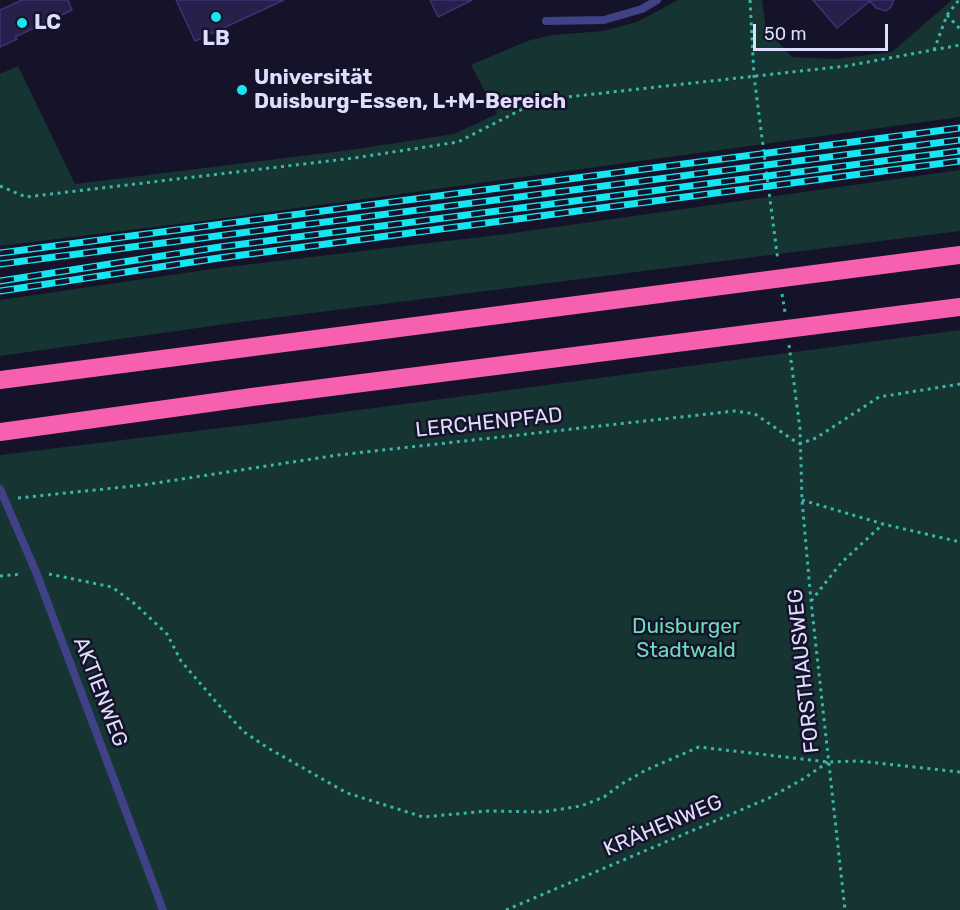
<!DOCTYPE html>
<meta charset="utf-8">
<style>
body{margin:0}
#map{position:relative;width:960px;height:910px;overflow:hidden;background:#15132a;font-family:Rubik,sans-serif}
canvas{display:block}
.scale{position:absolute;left:753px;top:24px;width:135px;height:27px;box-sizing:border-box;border:3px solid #dfddfd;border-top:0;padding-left:8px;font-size:18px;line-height:21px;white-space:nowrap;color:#dfddfd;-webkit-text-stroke:4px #15132a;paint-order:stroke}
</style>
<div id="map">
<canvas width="960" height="910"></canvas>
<div class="scale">50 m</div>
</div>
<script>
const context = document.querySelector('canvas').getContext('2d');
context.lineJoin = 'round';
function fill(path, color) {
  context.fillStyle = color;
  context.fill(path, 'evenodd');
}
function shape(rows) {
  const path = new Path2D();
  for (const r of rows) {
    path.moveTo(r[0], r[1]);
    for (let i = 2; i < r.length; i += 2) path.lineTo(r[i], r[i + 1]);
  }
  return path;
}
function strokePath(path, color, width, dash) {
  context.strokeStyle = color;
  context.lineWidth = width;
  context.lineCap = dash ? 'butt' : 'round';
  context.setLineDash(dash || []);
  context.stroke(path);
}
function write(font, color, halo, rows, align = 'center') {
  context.font = font + ' Rubik,sans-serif';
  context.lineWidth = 5;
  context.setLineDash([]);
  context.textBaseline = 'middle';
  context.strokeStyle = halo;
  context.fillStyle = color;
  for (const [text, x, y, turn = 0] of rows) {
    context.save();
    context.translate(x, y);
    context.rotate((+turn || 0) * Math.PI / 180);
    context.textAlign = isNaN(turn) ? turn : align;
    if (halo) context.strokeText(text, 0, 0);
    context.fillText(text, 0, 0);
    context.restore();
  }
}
fill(shape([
 [678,0,762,0,766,29,792,57,835,59,892,52,952,0,960,0,960,117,211,220,0,246,0,74,18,66,75,184,350,150,454,134,497,114,471,65,527,41,553,35,603,31,637,22],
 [960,170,960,231,233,323,0,356,0,300,219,268,506,234],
 [960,330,960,910,0,910,0,455,261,423]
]), '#163431');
const building = shape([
 [22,0,68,0,72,10,15,37,17,39,0,47,0,10,22,0],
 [176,0,284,0,195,41,176,0],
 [430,0,472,0,438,17,430,0],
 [813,0,894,0,891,7,886,11,876,8,870,1,837,28,813,0]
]);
fill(building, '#26204a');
strokePath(building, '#3d3374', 1.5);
strokePath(shape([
 [750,0,754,76,778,261],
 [947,15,960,29],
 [934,50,947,15,959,0],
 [0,186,26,197,354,158,458,142,540,100,846,66,960,45],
 [782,294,785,312],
 [789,345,800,429,802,500,811,601,845,910],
 [799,444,816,438,879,397,960,384],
 [18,498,143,485,338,455,735,411,755,414,799,444],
 [802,500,883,524,960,542],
 [49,574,112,587,135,604,167,634,181,661,217,703,244,732,268,748,347,793,423,817,488,811,543,812,581,806,604,797,620,785,646,770,699,747,828,762,859,761,960,772],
 [0,576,22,574],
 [811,601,841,563,883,524],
 [506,910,769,798,803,779,828,762]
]), '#38b6a9', 3, [3, 4.5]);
strokePath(shape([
 [546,21,604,20,642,9,657,0],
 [0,489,36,572,163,910]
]), '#404186', 8);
strokePath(shape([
 [0,380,960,255],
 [0,432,252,397,960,307]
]), '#f660af', 18);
const rail = shape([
 [0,253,960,128],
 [0,264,960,140],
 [0,281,220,247,960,151],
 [0,291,219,258,960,161]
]);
strokePath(rail, '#15e6f2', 7);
strokePath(rail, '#15132a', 4.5, [14]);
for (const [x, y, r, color] of [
 [216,17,6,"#15e6f2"],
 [22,23,6,"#15e6f2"],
 [242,90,6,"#15e6f2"]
]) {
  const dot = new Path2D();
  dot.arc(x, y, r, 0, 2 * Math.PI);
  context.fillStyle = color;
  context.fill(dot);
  strokePath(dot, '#15132a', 2);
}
write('bold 21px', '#dfddfd', '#15132a', [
 ["LC",34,23],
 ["LB",216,39,"center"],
 ["Universität",254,78],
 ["Duisburg-Essen, L+M-Bereich",254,102]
], 'left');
write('21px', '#dfddfd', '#15132a', [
 ["LERCHENPFAD",489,423,-6],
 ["FORSTHAUSWEG",804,671,-96],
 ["AKTIENWEG",100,692,69],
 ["KRÄHENWEG",663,826,-23]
]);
write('21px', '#6cdbba', '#15132a', [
 ["Duisburger",686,627],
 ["Stadtwald",686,651]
]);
</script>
